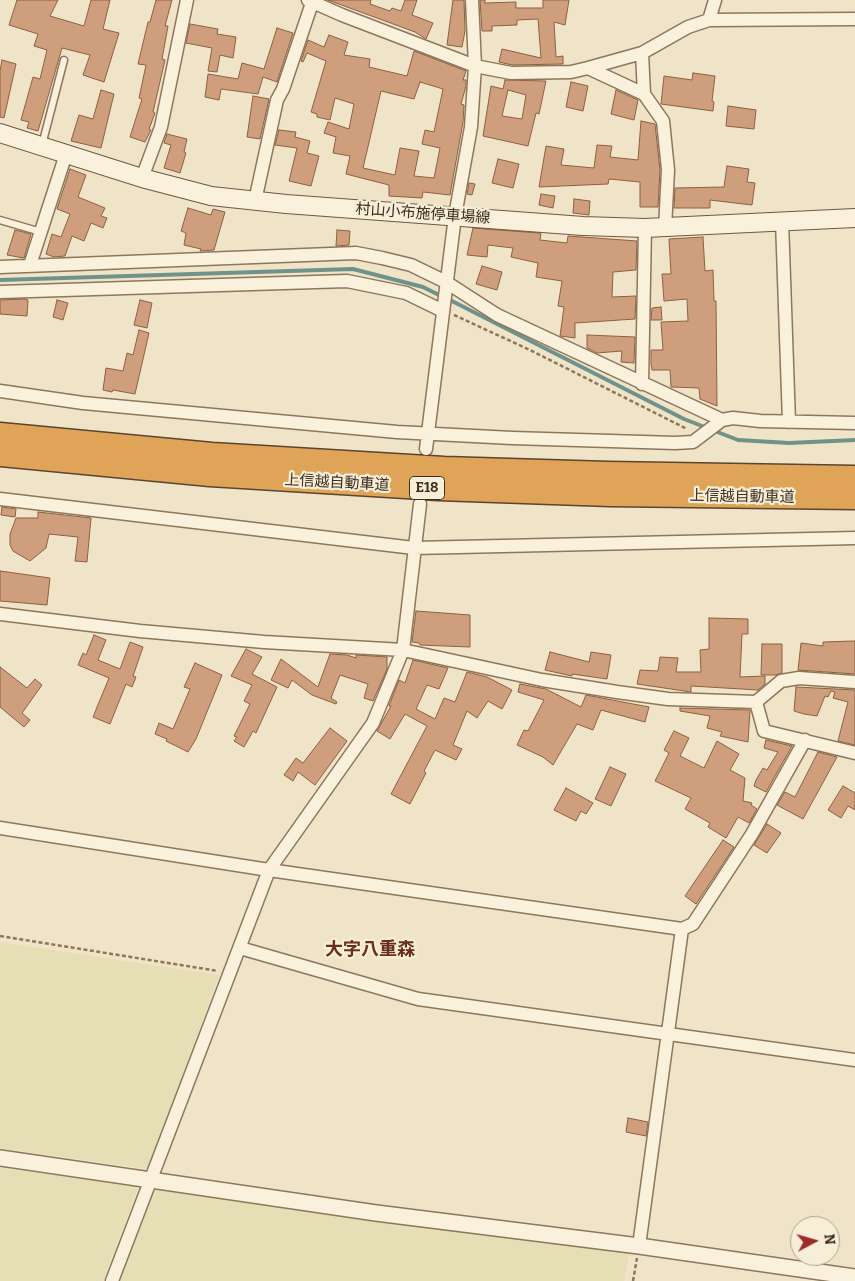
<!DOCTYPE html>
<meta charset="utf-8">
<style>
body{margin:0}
#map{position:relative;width:855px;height:1281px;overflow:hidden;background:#f0e4c8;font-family:Bitter,serif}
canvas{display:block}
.north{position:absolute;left:790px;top:1216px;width:50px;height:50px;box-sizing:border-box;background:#f7eed8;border:1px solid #ada18e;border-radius:50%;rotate:84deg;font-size:14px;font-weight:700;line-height:20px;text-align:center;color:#3d2e20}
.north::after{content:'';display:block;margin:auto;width:18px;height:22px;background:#9e2a2b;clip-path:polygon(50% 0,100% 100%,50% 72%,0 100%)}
</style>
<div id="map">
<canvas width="855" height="1281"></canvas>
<div class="north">N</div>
</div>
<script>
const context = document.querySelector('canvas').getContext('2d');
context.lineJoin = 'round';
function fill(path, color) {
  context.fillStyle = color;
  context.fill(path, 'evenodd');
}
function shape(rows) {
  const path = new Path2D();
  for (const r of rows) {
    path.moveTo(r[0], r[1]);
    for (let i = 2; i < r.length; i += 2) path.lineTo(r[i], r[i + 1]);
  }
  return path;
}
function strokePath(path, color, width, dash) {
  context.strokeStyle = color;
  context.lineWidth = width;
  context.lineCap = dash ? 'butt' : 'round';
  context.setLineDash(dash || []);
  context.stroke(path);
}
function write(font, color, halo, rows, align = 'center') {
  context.font = font + ' Bitter,"Noto Sans JP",serif';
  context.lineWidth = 4.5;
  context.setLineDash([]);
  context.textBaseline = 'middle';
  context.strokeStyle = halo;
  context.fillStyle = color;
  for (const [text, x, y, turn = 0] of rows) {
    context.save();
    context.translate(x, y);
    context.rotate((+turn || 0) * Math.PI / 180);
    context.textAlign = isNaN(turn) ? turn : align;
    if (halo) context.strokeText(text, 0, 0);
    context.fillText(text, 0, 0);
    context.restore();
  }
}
fill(shape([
 [0,942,219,975,148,1169,0,1148],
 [0,1168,139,1186,103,1281,0,1281],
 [155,1187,629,1253,624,1281,119,1281]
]), '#e6deb5');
strokePath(shape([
 [0,280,353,269,423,287,441,296],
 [448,299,684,419,738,440,789,443,855,440]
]), '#6f938a', 4);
const building = shape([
 [17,0,58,0,50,16,84,26,91,0,110,0,103,29,119,33,104,82,83,75,90,55,62,48,38,131,27,128,29,122,21,120,33,77,40,79,47,50,34,46,38,34,9,25,17,0],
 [156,0,172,0,165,26,168,26,162,59,165,60,153,112,155,113,149,129,151,130,145,142,130,137,142,99,139,98,146,65,138,64,148,22,150,22,156,0],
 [328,0,371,0,370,4,390,11,392,8,401,11,405,0,417,0,412,15,433,23,426,39,415,32,328,0],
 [453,0,464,0,465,31,462,47,447,45,453,0],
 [480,0,485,0,485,3,516,2,516,8,543,8,543,0,569,0,565,25,554,22,556,57,563,56,563,64,512,65,499,62,502,49,541,58,538,19,517,20,517,25,492,26,492,31,482,31,480,0],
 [190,24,218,29,217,34,236,37,233,58,220,55,217,72,208,71,212,48,186,43,190,24],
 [277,28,293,33,277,82,263,77,258,94,221,89,219,100,205,97,208,74,238,79,242,63,264,69,277,28],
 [329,35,348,42,344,55,370,59,369,67,407,76,414,51,466,71,463,80,466,80,466,86,461,104,464,105,463,122,450,195,423,192,422,198,389,196,389,185,346,174,350,156,333,153,336,137,324,133,328,122,349,129,354,104,335,98,330,120,317,117,317,114,311,112,326,61,307,53,303,62,301,61,308,40,324,47,329,35],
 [420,82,443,89,434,132,425,130,422,144,440,148,434,178,414,176,419,151,400,148,395,175,363,168,381,91,414,99,420,82],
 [2,60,16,64,4,118,0,117,0,71,2,60],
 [693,73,715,76,712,101,714,102,713,111,661,104,664,76,692,80,693,73],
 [505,80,546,81,539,114,536,113,528,146,483,136,491,86,503,89,505,80],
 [508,90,526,95,522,119,502,116,508,90],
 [571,82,588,86,583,111,566,107,571,82],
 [101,90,114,94,101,148,71,141,79,115,93,119,101,90],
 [616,90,638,100,634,120,611,114,616,90],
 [253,96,269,99,260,139,247,137,253,96],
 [728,106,756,110,754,129,726,126,728,106],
 [641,121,655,124,660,170,658,207,640,207,640,182,609,179,608,184,539,187,546,146,564,149,561,165,594,168,597,145,612,146,610,157,638,160,641,121],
 [279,130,296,132,295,137,310,141,307,153,319,156,311,186,289,181,297,148,275,145,279,130],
 [167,134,187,139,184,152,186,153,180,173,164,168,171,145,164,143,167,134],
 [498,159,519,164,513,188,492,183,498,159],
 [727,166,749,169,747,182,755,183,752,205,710,200,710,208,674,208,675,188,724,187,727,166],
 [70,169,86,175,78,197,105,208,101,216,107,218,103,228,91,223,84,241,72,236,65,256,54,257,46,254,52,234,61,237,70,214,57,209,70,169],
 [469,183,475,184,472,195,467,194,469,183],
 [541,194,555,196,553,208,539,205,541,194],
 [574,199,590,201,589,215,573,213,574,199],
 [188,208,211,215,213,209,225,212,214,250,200,251,201,249,184,245,186,233,181,231,188,208],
 [473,228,539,233,541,234,540,240,567,243,568,236,637,241,636,270,613,272,612,297,636,296,635,319,575,323,575,338,560,336,564,307,558,306,562,281,536,277,538,263,511,257,513,248,488,245,487,257,467,255,473,228],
 [15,230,31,234,24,258,7,255,15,230],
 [337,230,350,231,349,245,336,246,337,230],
 [703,237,705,271,713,270,714,301,716,301,717,406,700,399,699,388,671,387,670,370,652,370,651,364,651,350,663,350,661,322,688,321,687,299,664,301,662,274,671,274,669,239,703,237],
 [482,266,502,272,497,290,476,284,482,266],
 [25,299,28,300,27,316,0,314,0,300,25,299],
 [57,300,68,303,63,320,53,317,57,300],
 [140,300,152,303,147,328,134,325,140,300],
 [661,307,662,320,651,320,652,308,661,307],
 [139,330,149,333,135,394,113,390,112,392,103,390,106,368,123,371,127,353,133,355,139,330],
 [587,335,635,337,634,363,621,362,622,351,597,353,587,348,587,335],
 [2,507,16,509,15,517,1,515,2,507],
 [38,512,91,518,87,562,75,561,78,537,49,534,46,548,30,561,13,551,10,545,10,534,16,518,38,518,38,512],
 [0,571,50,578,47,605,0,601,0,571],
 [416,611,470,615,470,647,420,645,419,643,412,642,416,611],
 [709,618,748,619,748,634,742,634,740,677,765,676,765,684,758,690,691,686,691,692,637,684,640,670,658,671,660,657,678,658,676,672,701,672,700,650,709,649,709,618],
 [94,635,106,640,98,660,120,669,130,642,143,647,133,676,136,677,132,687,126,684,110,724,93,717,109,678,78,665,83,653,86,655,94,635],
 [855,641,855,674,798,670,801,643,823,646,823,642,855,641],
 [762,644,782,644,782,673,775,675,761,675,762,644],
 [246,649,262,657,252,674,277,687,256,733,253,731,244,747,234,741,237,737,234,736,250,704,244,701,252,685,231,676,246,649],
 [550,652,589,662,591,652,611,655,607,679,572,674,572,676,545,670,550,652],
 [330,654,347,655,356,658,356,655,387,657,387,669,373,701,364,698,368,684,340,675,331,698,337,702,336,704,312,695,292,680,288,688,271,680,281,659,318,687,330,654],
 [413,660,448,668,439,689,427,685,416,709,435,719,444,698,455,702,467,672,487,677,512,690,502,709,488,701,477,718,467,711,453,745,462,749,456,760,435,750,424,771,426,773,410,804,391,794,427,726,405,714,390,739,377,731,391,706,389,706,399,680,405,683,413,660],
 [195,663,222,675,196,739,188,752,166,741,167,739,155,734,159,723,173,729,190,689,184,687,195,663],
 [0,667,27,688,35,679,42,685,22,713,30,720,24,727,0,707,0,667],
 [520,684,546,689,581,707,586,695,649,707,645,722,601,710,593,730,577,724,553,765,543,757,517,745,524,730,528,731,544,700,518,692,520,684],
 [796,687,855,690,855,745,838,741,848,702,833,698,835,692,831,691,828,697,825,696,817,716,804,714,794,711,796,687],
 [680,708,750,710,748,742,720,736,722,732,707,728,710,716,680,711,680,708],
 [330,728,347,741,315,785,298,772,293,781,284,775,296,758,303,763,330,728],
 [674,731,689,738,680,756,704,768,717,741,739,754,730,770,745,778,743,801,752,803,751,805,757,809,749,823,738,817,726,838,708,827,710,823,685,809,691,798,655,781,669,753,664,750,674,731],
 [766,740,792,746,766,792,754,786,756,780,763,768,767,770,778,752,764,748,766,740],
 [818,752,837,757,803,819,777,805,785,792,795,797,818,752],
 [610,767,626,774,611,806,595,799,610,767],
 [843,786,855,793,855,810,848,806,841,818,828,810,843,786],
 [566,788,593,803,586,814,581,811,576,821,554,810,566,788],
 [767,824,781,833,767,853,754,845,767,824],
 [723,840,734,847,696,904,685,896,723,840],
 [628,1118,648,1122,646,1136,626,1132,628,1118]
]);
fill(building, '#cf9f7d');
strokePath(building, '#8d5f41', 1);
const service = shape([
 [42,145,64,60],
 [0,220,41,232]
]);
const minor = shape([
 [308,0,342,15,475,66,511,73,571,72,588,68,642,53,688,27,709,20,855,19],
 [709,20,715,0],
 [642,53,644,94],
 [588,68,644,94,663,121,668,170,665,228],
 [142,178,161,127,187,0],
 [255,201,277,100,283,89,313,0],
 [782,221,789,422],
 [30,265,66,154],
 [0,267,356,253,382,258,411,265,446,282,497,315,722,420],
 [0,292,347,281,406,293,443,311],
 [642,384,645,228],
 [0,391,83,403,397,432,512,438,675,443,693,442,722,420,733,418,760,421,855,423],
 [426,449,455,216,471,127,475,66,472,0],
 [0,499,414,548,855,538],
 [0,614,140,631,264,642,403,650,542,680,617,692,668,699,756,702,764,731,855,753],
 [756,702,781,681,799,678,855,682],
 [0,828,269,870,682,929,693,924,752,834,805,740],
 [240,948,418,999,855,1060],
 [639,1246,682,929],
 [112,1281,269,870,373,723,403,650,420,504]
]);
const tertiary = shape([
 [0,1158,376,1213,639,1246,855,1277]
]);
const secondary = shape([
 [0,133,142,178,211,196,286,204,583,226,645,228,855,218]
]);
const motorway = shape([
 [0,434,212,454,444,468,608,473,855,477],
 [0,455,210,475,438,489,610,495,855,498]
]);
strokePath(service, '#8d765c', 9);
strokePath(minor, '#8d765c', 15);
strokePath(tertiary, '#8d765c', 18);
strokePath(secondary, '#6f573f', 20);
strokePath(motorway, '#5b4430', 25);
strokePath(shape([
 [454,315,530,350,687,429],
 [0,936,218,971],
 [633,1281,637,1258]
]), '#8d765c', 2.5, [4, 2.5]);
strokePath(service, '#faf1dc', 6);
strokePath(minor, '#faf1dc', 12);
strokePath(tertiary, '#faf1dc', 15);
strokePath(secondary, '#faf1dc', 18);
strokePath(motorway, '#e0a458', 22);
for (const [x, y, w] of [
 [427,488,35]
]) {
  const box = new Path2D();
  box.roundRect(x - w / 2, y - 11.5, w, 23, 4);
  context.fillStyle = '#f7eed8';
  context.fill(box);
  strokePath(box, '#3d2e20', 1);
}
write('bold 14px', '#3d2e20', null, [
 ["E18",427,488]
]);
write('15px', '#3d2e20', '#f7eed8', [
 ["村山小布施停車場線",423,214,4],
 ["上信越自動車道",337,483,3],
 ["上信越自動車道",742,497,1]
]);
write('bold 18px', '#6b2e1e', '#f7eed8', [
 ["大字八重森",370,950]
]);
</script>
